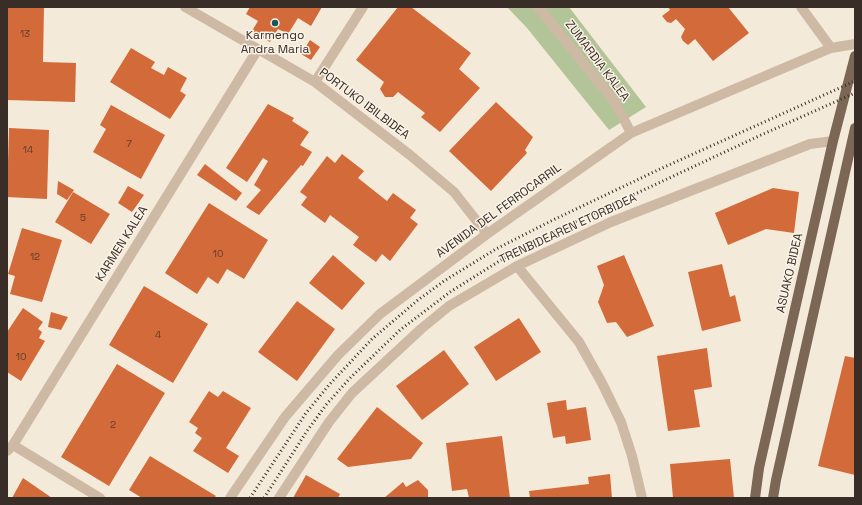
<!DOCTYPE html>
<style>
body{margin:0}
#map{position:relative;width:862px;height:505px;overflow:hidden;background:#f4eada;font-family:"Space Grotesk",sans-serif}
canvas{display:block}
.frame{position:absolute;inset:0;border:8px solid #392e27;pointer-events:none}
</style>
<div id="map">
<canvas width="862" height="505"></canvas>
<div class="frame"></div>
</div>
<script>
const context = document.querySelector('canvas').getContext('2d');
context.lineJoin = 'round';
function fill(path, color) {
  context.fillStyle = color;
  context.fill(path, 'evenodd');
}
function shape(rows) {
  const path = new Path2D();
  for (const r of rows) {
    path.moveTo(r[0], r[1]);
    for (let i = 2; i < r.length; i += 2) path.lineTo(r[i], r[i + 1]);
  }
  return path;
}
function strokePath(path, color, width, dash) {
  context.strokeStyle = color;
  context.lineWidth = width;
  context.lineCap = dash ? 'butt' : 'round';
  context.setLineDash(dash || []);
  context.stroke(path);
}
function write(font, color, halo, rows, align = 'center') {
  context.font = font + ' "Space Grotesk",sans-serif';
  context.lineWidth = 3;
  context.setLineDash([]);
  context.textBaseline = 'middle';
  context.strokeStyle = halo;
  context.fillStyle = color;
  for (const [text, x, y, turn = 0] of rows) {
    context.save();
    context.translate(x, y);
    context.rotate((+turn || 0) * Math.PI / 180);
    context.textAlign = isNaN(turn) ? turn : align;
    if (halo) context.strokeText(text, 0, 0);
    context.fillText(text, 0, 0);
    context.restore();
  }
}
fill(shape([
 [507,7,569,7,646,107,609,130,527,28]
]), '#b3c598');
fill(shape([
 [7,7,44,7,43,62,76,63,75,102,7,100],
 [250,7,322,7,311,26,298,18,288,34,278,29,270,42,252,31,258,21,246,14],
 [398,7,411,7,471,53,459,69,480,88,440,132,421,117,425,113,398,92,393,97,385,97,380,89,384,82,356,60],
 [668,7,728,7,749,33,713,61,695,39,688,45,683,41,681,37,685,29,676,19,671,23,667,22,662,16,670,10],
 [310,40,320,47,311,60,301,54],
 [131,48,155,62,151,68,164,75,168,67,187,78,180,91,186,95,170,119,110,82],
 [496,102,533,137,525,150,527,153,491,191,449,151],
 [268,104,294,118,292,121,309,132,300,145,312,152,303,166,301,165,259,215,246,207,261,190,254,185,268,161,263,158,247,182,226,168],
 [111,105,165,135,141,179,93,152,106,129,100,125],
 [9,128,49,130,47,199,7,197],
 [342,154,364,171,358,178,387,201,393,193,416,210,410,218,418,224,390,261,382,254,376,262,353,245,359,237,330,215,325,223,301,205,307,197,300,192,327,156,335,163],
 [205,164,242,193,236,201,197,175],
 [58,181,74,190,67,200,57,194],
 [128,186,144,195,132,212,118,203],
 [773,188,799,192,794,233,766,229,728,245,715,213],
 [73,192,110,214,91,244,55,222],
 [209,203,268,240,244,279,227,269,218,284,208,277,197,294,165,273],
 [22,228,62,240,42,302,10,294,15,276,8,274],
 [333,255,365,283,342,310,309,283],
 [624,255,654,326,627,337,616,322,607,323,598,302,604,285,597,266],
 [722,264,730,297,735,295,741,321,702,331,688,272],
 [144,286,208,324,173,383,109,345],
 [297,301,335,329,297,381,258,352],
 [23,308,43,322,38,329,42,332,39,338,45,341,21,381,7,372,7,332],
 [51,312,68,317,61,330,48,327],
 [519,318,541,352,496,381,474,347],
 [707,348,712,387,694,390,700,427,668,431,657,356],
 [444,350,469,384,422,420,396,386],
 [845,356,855,358,855,475,818,466],
 [117,364,165,393,109,486,61,457],
 [209,391,218,397,223,391,251,408,226,448,239,456,228,473,193,451,202,438,195,433,198,428,189,422],
 [566,400,567,410,586,407,591,440,566,444,565,436,553,438,547,403],
 [377,407,423,443,411,459,348,467,337,459],
 [502,436,510,498,469,498,467,489,452,491,446,443],
 [150,456,216,496,214,498,142,498,129,490],
 [730,459,734,498,673,498,670,464],
 [610,474,612,498,530,498,529,491,589,484,588,477],
 [306,475,340,494,338,498,293,498],
 [23,478,52,498,12,498],
 [418,480,428,490,428,498,384,498,403,482,406,487]
]), '#d36a39');
strokePath(shape([
 [185,7,315,82,410,155,454,192,487,234],
 [538,7,615,102,631,133],
 [801,7,831,48],
 [315,82,363,7],
 [517,266,579,342,602,383,621,422,632,456,642,498],
 [13,445,100,498],
 [7,451,13,445,258,49],
 [230,498,285,417,338,355,380,314,487,234,631,133,831,48,855,44],
 [279,498,329,422,352,393,421,329,449,306,517,266,611,222,810,144,833,141]
]), '#cebaa4', 10);
strokePath(shape([
 [755,498,759,468,833,141,855,56],
 [773,498,776,480,855,128]
]), '#7c6656', 10);
strokePath(shape([
 [250,498,306,413,329,385,372,339,418,300,444,281,496,249,551,221,660,169,855,81],
 [264,498,307,431,326,405,349,379,400,330,450,292,501,260,554,232,761,135,855,93]
]), '#392e27', 3, [1, 3]);
for (const [x, y, r, color] of [
 [275,23,4,"#17555f"]
]) {
  const dot = new Path2D();
  dot.arc(x, y, r, 0, 2 * Math.PI);
  context.fillStyle = color;
  context.fill(dot);
  strokePath(dot, '#fbf3e7', 1.5);
}
write('10px', '#603d2c', null, [
 ["13",25,34],
 ["7",129,144],
 ["14",28,150],
 ["5",83,218],
 ["10",218,254],
 ["12",35,257],
 ["4",158,335],
 ["10",21,357],
 ["2",113,425]
]);
write('12px', '#392e27', '#fbf3e7', [
 ["Karmengo",275,36],
 ["Andra Maria",275,50]
]);
write('12px', '#392e27', '#fbf3e7', [
 ["ZUMARDIA KALEA",597,61,53],
 ["PORTUKO IBILBIDEA",364,104,37],
 ["AVENIDA DEL FERROCARRIL",499,211,-36],
 ["TRENBIDEAREN ETORBIDEA",568,229,-25],
 ["KARMEN KALEA",122,244,-58],
 ["ASUAKO BIDEA",790,273,-77]
]);
</script>
